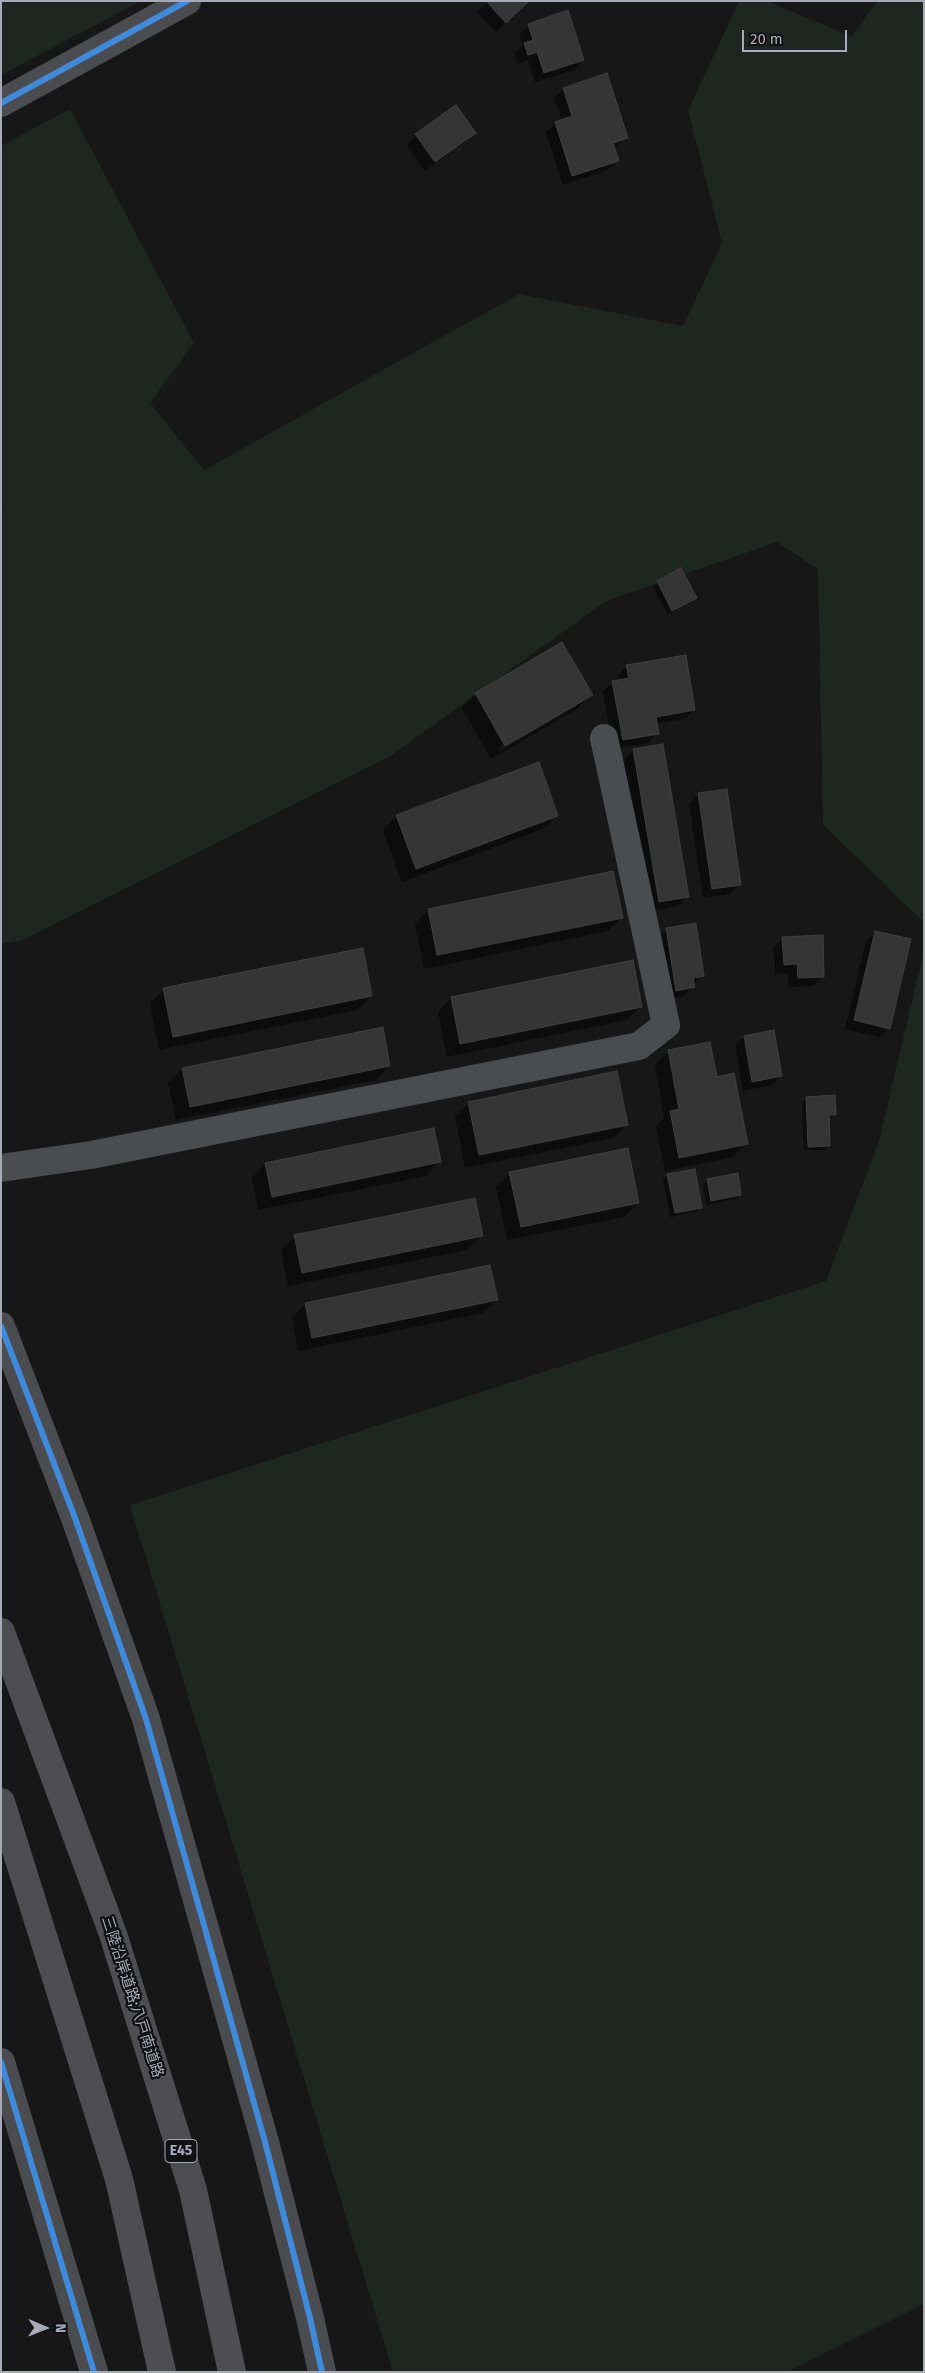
<!DOCTYPE html>
<meta charset="utf-8">
<style>
body{margin:0}
#map{position:relative;width:925px;height:2373px;overflow:hidden;background:#171717;font-family:"Fira Sans",sans-serif}
canvas{display:block}
.frame{position:absolute;inset:0;border:2px solid #a7aab9;pointer-events:none}
.north{position:absolute;left:20px;top:2303px;width:50px;height:50px;-webkit-text-stroke:4px #111113;paint-order:stroke;rotate:91deg;font-size:14px;font-weight:700;line-height:20px;text-align:center;color:#a7aab9}
.north::after{content:'';display:block;margin:auto;width:18px;height:22px;background:#a7aab9;clip-path:polygon(50% 0,100% 100%,50% 72%,0 100%)}
.scale{position:absolute;left:742px;top:30px;width:105px;height:22px;box-sizing:border-box;border:2px solid #a7aab9;border-top:0;padding-left:6px;font-size:15px;line-height:18px;white-space:nowrap;color:#a7aab9;-webkit-text-stroke:4px #111113;paint-order:stroke}
</style>
<div id="map">
<canvas width="925" height="2373"></canvas>
<div class="frame"></div>
<div class="north">N</div>
<div class="scale">20 m</div>
</div>
<script>
const context = document.querySelector('canvas').getContext('2d');
context.lineJoin = 'round';
function fill(path, color) {
  context.fillStyle = color;
  context.fill(path, 'evenodd');
}
function shape(rows) {
  const path = new Path2D();
  for (const r of rows) {
    path.moveTo(r[0], r[1]);
    for (let i = 2; i < r.length; i += 2) path.lineTo(r[i], r[i + 1]);
  }
  return path;
}
function strokePath(path, color, width, dash) {
  context.strokeStyle = color;
  context.lineWidth = width;
  context.lineCap = dash ? 'butt' : 'round';
  context.setLineDash(dash || []);
  context.stroke(path);
}
function write(font, color, halo, rows, align = 'center') {
  context.font = font + ' "Fira Sans","Noto Sans JP",sans-serif';
  context.lineWidth = 4.5;
  context.setLineDash([]);
  context.textBaseline = 'middle';
  context.strokeStyle = halo;
  context.fillStyle = color;
  for (const [text, x, y, turn = 0] of rows) {
    context.save();
    context.translate(x, y);
    context.rotate((+turn || 0) * Math.PI / 180);
    context.textAlign = isNaN(turn) ? turn : align;
    if (halo) context.strokeText(text, 0, 0);
    context.fillText(text, 0, 0);
    context.restore();
  }
}
fill(shape([
 [1,1,141,1,1,75],
 [739,1,767,1,852,37,877,1,924,1,924,922,823,825,818,569,777,542,606,601,392,755,23,940,1,944,1,510,3,509,1,506,1,146,70,109,194,343,150,403,204,470,519,294,683,326,722,243,688,111],
 [924,950,924,2304,787,2372,393,2372,130,1505,826,1281,879,1141]
]), '#1e2621');
fill(shape([
 [488,1,527,1,496,32,477,12],
 [529,25,583,60,574,70,535,82,528,60,518,64,515,53,523,45,519,34],
 [564,89,626,138,614,149,617,161,608,170,563,185,546,132,556,123,562,121,554,98],
 [617,141,617,143,608,147,607,144],
 [474,133,465,142,425,171,407,145,416,135],
 [681,569,696,597,668,615,653,587],
 [562,644,591,695,577,709,491,759,462,708,475,694],
 [577,703,577,706,500,751,499,748],
 [627,666,694,710,684,719,656,724,657,734,648,743,613,749,603,691,613,682,618,681,617,676],
 [633,750,688,896,678,906,650,911,624,760],
 [698,794,740,884,730,894,703,898,689,804],
 [397,816,557,816,543,829,402,882,383,830],
 [428,910,622,917,608,931,424,969,415,924],
 [667,930,703,975,684,996,667,999,658,939],
 [875,932,889,1028,880,1037,845,1029,866,942],
 [783,938,823,976,813,986,789,987,788,973,775,974,774,947],
 [164,990,371,996,357,1010,159,1050,150,1003],
 [451,998,641,1006,627,1020,447,1057,438,1012],
 [773,1032,781,1076,772,1085,743,1091,735,1046,744,1037],
 [668,1052,716,1079,747,1143,733,1157,665,1171,656,1126,664,1118,655,1065],
 [389,1066,375,1080,176,1120,168,1083,182,1069],
 [806,1098,835,1114,828,1119,829,1145,825,1150,804,1150,802,1103],
 [469,1103,627,1124,613,1138,465,1168,455,1117],
 [440,1162,426,1176,258,1210,252,1178,265,1164],
 [510,1174,638,1203,624,1217,507,1240,496,1187],
 [668,1175,700,1207,696,1212,670,1217,663,1179],
 [707,1181,740,1194,735,1199,707,1205,703,1185],
 [295,1236,481,1236,467,1250,288,1286,281,1250],
 [496,1300,483,1313,298,1351,292,1318,305,1304]
]), '#0007');
const building = shape([
 [486,1,529,1,506,23,486,1],
 [568,10,584,60,544,73,537,52,528,55,524,43,533,40,528,24,568,10],
 [607,73,628,138,613,143,619,161,572,176,555,122,572,116,563,88,607,73],
 [456,105,476,133,435,162,415,134,456,105],
 [681,568,697,598,672,611,657,581,681,568],
 [562,642,593,695,505,746,475,693,562,642],
 [686,655,695,710,656,717,659,734,623,740,612,681,629,678,626,665,686,655],
 [663,744,689,897,659,902,633,749,663,744],
 [539,762,558,816,416,869,396,815,539,762],
 [727,789,741,885,712,889,698,793,727,789],
 [613,871,623,918,437,955,428,909,613,871],
 [696,923,704,976,693,978,695,987,676,991,666,928,696,923],
 [875,931,911,939,890,1029,854,1020,875,931],
 [823,935,824,977,798,978,797,964,784,965,782,937,823,935],
 [363,948,372,996,173,1037,163,988,363,948],
 [633,960,642,1007,460,1044,451,997,633,960],
 [383,1027,390,1066,190,1107,182,1068,383,1027],
 [774,1030,782,1076,752,1082,744,1036,774,1030],
 [710,1042,717,1077,734,1073,748,1144,679,1158,670,1111,679,1109,668,1050,710,1042],
 [617,1071,628,1125,479,1155,468,1102,617,1071],
 [835,1095,836,1115,829,1115,830,1146,808,1147,806,1097,835,1095],
 [434,1128,441,1162,272,1197,265,1163,434,1128],
 [628,1148,639,1203,521,1227,509,1172,628,1148],
 [695,1169,702,1208,675,1213,667,1174,695,1169],
 [738,1173,741,1195,711,1201,707,1179,738,1173],
 [475,1198,483,1236,302,1273,294,1235,475,1198],
 [490,1265,498,1300,312,1338,305,1303,490,1265]
]);
fill(building, '#353536');
strokePath(building, '#3f4043', 1);
strokePath(shape([
 [1,103,187,1],
 [1,1168,91,1155,639,1046,666,1025,604,738],
 [1,1326,75,1518,146,1719,265,2142,310,2318,322,2372],
 [1,2062,94,2372]
]), '#4b4c50', 28);
strokePath(shape([
 [1,1632,113,1934,193,2190,232,2372],
 [1,1802,119,2179,162,2372]
]), '#4d4d52', 28);
strokePath(shape([
 [1,103,187,1],
 [1,1326,75,1518,146,1719,265,2142,310,2318,322,2372],
 [1,2062,94,2372]
]), '#408adc', 6);
for (const [x, y, w] of [
 [181,2151,32]
]) {
  const box = new Path2D();
  box.roundRect(x - w / 2, y - 11.5, w, 23, 4);
  context.fillStyle = '#111113';
  context.fill(box);
  strokePath(box, '#a7aab9', 1);
}
write('bold 14px', '#a7aab9', null, [
 ["E45",181,2151]
]);
write('15px', '#a7aab9', '#111113', [
 ["三陸沿岸道路;八戸南道路",132,1997,72]
]);
</script>
